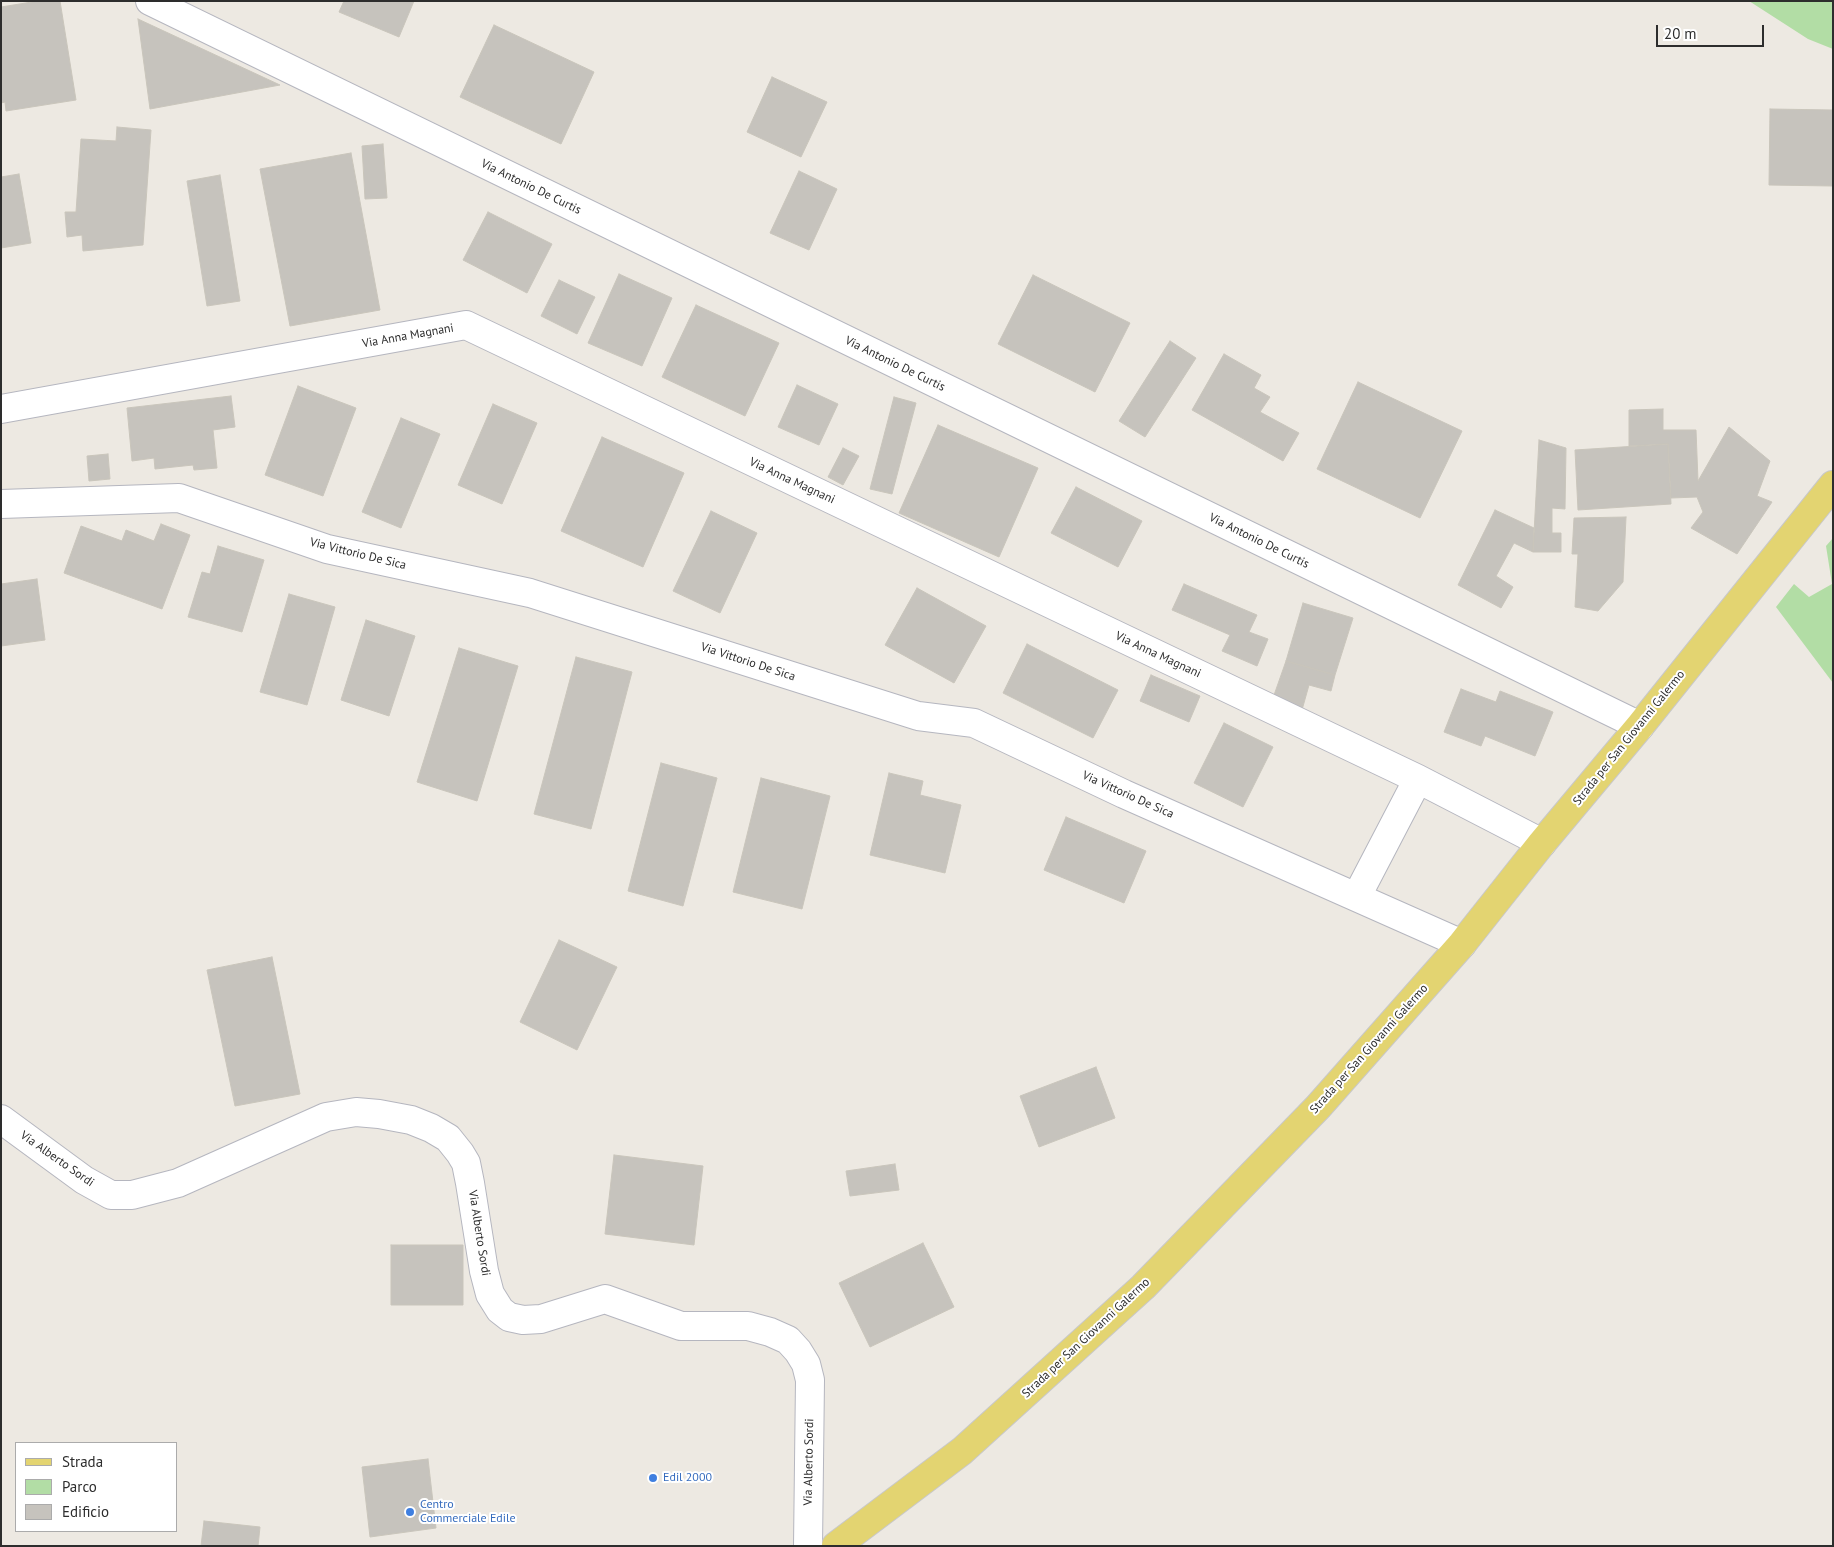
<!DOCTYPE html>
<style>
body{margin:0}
#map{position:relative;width:1834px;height:1547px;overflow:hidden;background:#ede9e2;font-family:"PT Sans",sans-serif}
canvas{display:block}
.frame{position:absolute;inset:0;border:2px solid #2d2d2d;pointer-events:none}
.legend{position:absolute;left:15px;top:1442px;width:162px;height:90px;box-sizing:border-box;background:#fff;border:1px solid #ababab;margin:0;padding:6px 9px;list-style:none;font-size:15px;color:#2d2d2d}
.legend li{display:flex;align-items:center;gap:10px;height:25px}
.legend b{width:25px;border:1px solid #ababab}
.scale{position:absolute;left:1656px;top:25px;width:108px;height:22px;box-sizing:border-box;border:2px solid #2d2d2d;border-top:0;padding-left:6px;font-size:15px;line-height:18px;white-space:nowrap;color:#2d2d2d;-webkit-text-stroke:4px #fff;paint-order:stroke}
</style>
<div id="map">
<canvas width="1834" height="1547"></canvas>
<div class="frame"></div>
<ul class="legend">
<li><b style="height:6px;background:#e3d471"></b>Strada</li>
<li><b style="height:14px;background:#b2dda5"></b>Parco</li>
<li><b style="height:14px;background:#c6c3bd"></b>Edificio</li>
</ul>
<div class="scale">20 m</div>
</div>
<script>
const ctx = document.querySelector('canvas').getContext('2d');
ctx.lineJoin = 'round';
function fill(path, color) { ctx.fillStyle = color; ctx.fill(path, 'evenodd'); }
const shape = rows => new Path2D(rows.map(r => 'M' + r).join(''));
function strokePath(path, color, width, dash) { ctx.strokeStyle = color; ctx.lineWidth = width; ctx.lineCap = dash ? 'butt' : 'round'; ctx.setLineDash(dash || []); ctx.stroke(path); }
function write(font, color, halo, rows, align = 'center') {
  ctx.font = font + ' "PT Sans",sans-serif'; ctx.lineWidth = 4; ctx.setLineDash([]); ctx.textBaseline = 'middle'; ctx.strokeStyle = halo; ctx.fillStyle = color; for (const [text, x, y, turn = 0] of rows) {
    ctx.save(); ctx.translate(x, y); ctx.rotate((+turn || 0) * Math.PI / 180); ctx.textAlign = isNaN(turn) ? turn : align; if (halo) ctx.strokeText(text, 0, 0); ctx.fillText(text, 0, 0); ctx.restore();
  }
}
fill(shape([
 [1749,1,1833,1,1833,49,1808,39],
 [1833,538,1833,683,1776,607,1794,584,1809,597,1832,584,1826,546]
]), '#b2dda5');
const building = shape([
 [38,1,60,1,76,100,6,111,5,102,1,103,1,7,38,1],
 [344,1,414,1,399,37,339,12,344,1],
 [138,19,280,85,150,109,138,19],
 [494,25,594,72,561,144,460,97,494,25],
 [772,77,827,102,801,157,747,132,772,77],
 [1770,109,1833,110,1833,186,1769,185,1770,109],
 [117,127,151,130,143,245,83,251,82,235,67,237,65,212,76,212,81,139,116,141,117,127],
 [383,144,387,198,365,199,362,146,383,144],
 [351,153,380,310,290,326,260,169,351,153],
 [799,171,837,189,809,250,770,233,799,171],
 [19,174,31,243,1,248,1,177,19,174],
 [220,175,240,301,207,306,187,181,220,175],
 [488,212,552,244,527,293,463,260,488,212],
 [619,274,672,298,642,366,588,343,619,274],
 [1033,275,1130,323,1095,392,998,344,1033,275],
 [559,280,595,297,577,334,541,316,559,280],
 [696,305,779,343,745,416,662,377,696,305],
 [1170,341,1196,358,1145,437,1119,421,1170,341],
 [1224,354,1261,375,1254,388,1270,397,1260,412,1299,433,1283,461,1192,410,1224,354],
 [1358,382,1462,431,1420,518,1317,469,1358,382],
 [797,385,838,404,819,445,778,427,797,385],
 [298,386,356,408,323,496,265,475,298,386],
 [231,396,235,427,213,430,217,468,194,470,193,465,155,469,154,458,132,461,127,408,231,396],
 [894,397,916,403,892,494,870,489,894,397],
 [493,404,537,423,502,504,458,485,493,404],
 [1663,409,1663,430,1696,430,1698,481,1729,427,1770,461,1757,496,1772,502,1737,554,1691,528,1703,512,1697,497,1671,498,1668,444,1629,446,1629,410,1663,409],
 [401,418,440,434,401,528,362,512,401,418],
 [938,425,1038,468,999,557,899,513,938,425],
 [602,437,684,473,643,567,561,531,602,437],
 [1539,440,1566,448,1565,509,1552,508,1552,533,1561,533,1561,552,1533,552,1539,440],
 [1668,444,1671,504,1578,510,1575,450,1668,444],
 [843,448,859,456,843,485,828,477,843,448],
 [108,454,110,479,89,481,87,456,108,454],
 [1076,487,1142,521,1118,567,1051,533,1076,487],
 [1495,510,1534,528,1533,552,1514,543,1496,576,1513,587,1501,608,1458,585,1495,510],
 [711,511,757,533,720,613,673,591,711,511],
 [1626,517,1623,582,1598,611,1575,607,1578,554,1572,554,1574,518,1626,517],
 [161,524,190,535,162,609,64,573,81,526,122,541,126,530,154,541,161,524],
 [218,546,264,560,242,632,188,617,202,572,210,574,218,546],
 [37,579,45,640,1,646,1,584,37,579],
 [1184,584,1257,615,1249,632,1268,639,1257,666,1222,651,1230,635,1172,610,1184,584],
 [917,588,986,626,954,683,885,645,917,588],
 [289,594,335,607,307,705,260,692,289,594],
 [1303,603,1353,618,1335,675,1286,661,1303,603],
 [366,620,415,636,389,716,341,700,366,620],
 [1027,644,1118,690,1093,738,1003,693,1027,644],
 [459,648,518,666,477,801,417,782,459,648],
 [576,657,632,672,591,829,534,814,576,657],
 [1286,661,1335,675,1331,691,1309,685,1302,710,1273,698,1286,661],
 [1151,675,1200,696,1189,722,1140,701,1151,675],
 [1461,689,1496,702,1500,691,1553,712,1535,756,1485,736,1481,746,1444,732,1461,689],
 [1224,723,1273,747,1243,807,1194,783,1224,723],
 [661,763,717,778,683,906,628,891,661,763],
 [889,773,923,781,920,795,961,805,945,873,870,855,889,773],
 [761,778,830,796,802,909,733,892,761,778],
 [1066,817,1146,851,1124,903,1044,870,1066,817],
 [559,940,617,967,577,1050,520,1022,559,940],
 [272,957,300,1094,235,1106,207,970,272,957],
 [1096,1067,1115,1118,1039,1147,1020,1096,1096,1067],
 [614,1155,703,1166,694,1245,605,1234,614,1155],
 [895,1164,899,1190,850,1196,846,1171,895,1164],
 [923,1243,954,1307,870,1347,839,1283,923,1243],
 [391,1245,463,1245,463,1305,391,1305,391,1245],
 [428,1459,436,1528,370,1537,362,1467,428,1459],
 [204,1521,260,1527,258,1546,201,1546,204,1521]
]);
fill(building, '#c6c3bd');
strokePath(building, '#c9c5bb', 1);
const minor = shape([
 [150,1,1640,726],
 [1,409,466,325,1418,779,1542,843],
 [1,504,179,498,327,549,530,593,918,716,974,723,1124,794,1462,944],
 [1357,896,1418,779],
 [1,1119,84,1180,111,1195,132,1195,178,1183,326,1117,356,1112,379,1114,411,1120,431,1128,448,1138,460,1153,466,1163,470,1183,484,1271,490,1294,500,1310,509,1317,523,1320,541,1319,605,1299,681,1326,748,1326,770,1332,788,1340,798,1351,806,1364,810,1380,808,1546]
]);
const major = shape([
 [836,1546,962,1451,1143,1287,1318,1107,1462,944,1542,843,1640,726,1833,485]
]);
strokePath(minor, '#b5b6bf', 30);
strokePath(major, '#c8c8c8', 30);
strokePath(minor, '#fff', 28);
strokePath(major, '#e3d471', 28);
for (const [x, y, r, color] of [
 [653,1478,5,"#3f7fe0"],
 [410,1512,5,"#3f7fe0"]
]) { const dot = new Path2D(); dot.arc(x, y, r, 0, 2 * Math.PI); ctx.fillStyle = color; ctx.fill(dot); strokePath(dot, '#fff', 2); }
write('12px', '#2d2d2d', '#fff', [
 ["Via Antonio De Curtis",531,187,26],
 ["Via Anna Magnani",408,336,-10],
 ["Via Antonio De Curtis",895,364,26],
 ["Via Anna Magnani",792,481,25],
 ["Via Antonio De Curtis",1259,541,26],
 ["Via Vittorio De Sica",358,554,14],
 ["Via Anna Magnani",1158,655,25],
 ["Via Vittorio De Sica",748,662,18],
 ["Strada per San Giovanni Galermo",1629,738,-51],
 ["Via Vittorio De Sica",1128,795,24],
 ["Strada per San Giovanni Galermo",1369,1049,-48],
 ["Via Alberto Sordi",57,1159,35],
 ["Via Alberto Sordi",479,1233,81],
 ["Strada per San Giovanni Galermo",1086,1338,-43],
 ["Via Alberto Sordi",809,1462,-89]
]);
write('12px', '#366cbe', '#fff', [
 ["Edil 2000",663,1478],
 ["Centro",420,1505],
 ["Commerciale Edile",420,1519]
], 'left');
</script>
